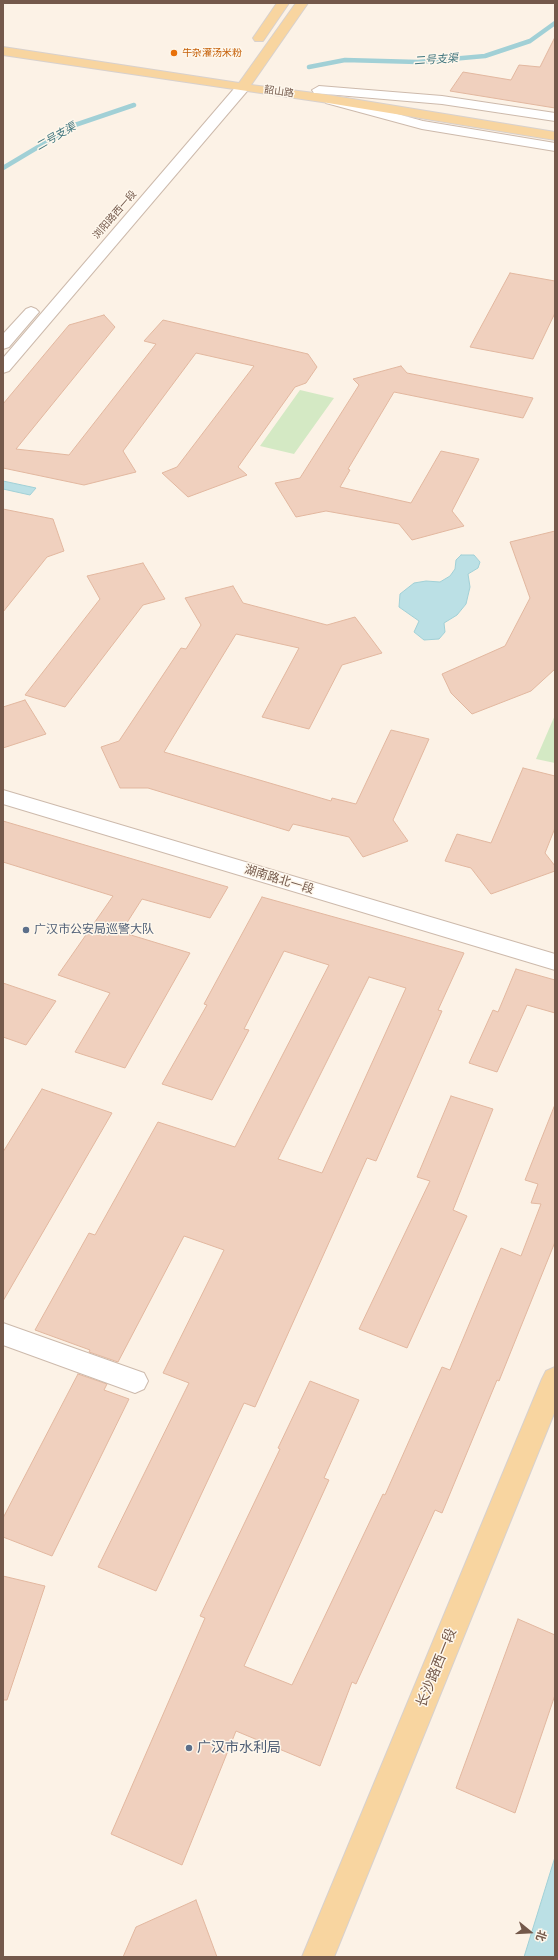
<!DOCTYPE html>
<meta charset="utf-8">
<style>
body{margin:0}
#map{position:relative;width:558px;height:1960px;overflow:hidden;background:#fcf2e6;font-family:"Archivo Narrow","Noto Sans SC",sans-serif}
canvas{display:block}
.frame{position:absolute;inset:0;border:4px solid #74594b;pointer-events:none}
.north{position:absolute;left:510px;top:1912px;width:40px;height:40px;-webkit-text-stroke:3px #fef7ec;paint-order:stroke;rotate:108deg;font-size:11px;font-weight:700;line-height:16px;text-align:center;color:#74594b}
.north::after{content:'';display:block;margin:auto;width:14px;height:18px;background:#74594b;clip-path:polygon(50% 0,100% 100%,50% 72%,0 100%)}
</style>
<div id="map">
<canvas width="558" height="1960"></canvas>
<div class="frame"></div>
<div class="north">北</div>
</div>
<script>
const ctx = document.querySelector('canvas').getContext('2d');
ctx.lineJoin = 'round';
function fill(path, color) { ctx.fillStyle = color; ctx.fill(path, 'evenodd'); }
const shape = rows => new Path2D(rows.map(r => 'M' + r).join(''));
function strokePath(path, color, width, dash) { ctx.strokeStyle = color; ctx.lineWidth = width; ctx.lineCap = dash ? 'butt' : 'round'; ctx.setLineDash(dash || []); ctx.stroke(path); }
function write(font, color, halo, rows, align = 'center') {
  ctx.font = font + ' "Archivo Narrow","Noto Sans SC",sans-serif'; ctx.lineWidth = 3; ctx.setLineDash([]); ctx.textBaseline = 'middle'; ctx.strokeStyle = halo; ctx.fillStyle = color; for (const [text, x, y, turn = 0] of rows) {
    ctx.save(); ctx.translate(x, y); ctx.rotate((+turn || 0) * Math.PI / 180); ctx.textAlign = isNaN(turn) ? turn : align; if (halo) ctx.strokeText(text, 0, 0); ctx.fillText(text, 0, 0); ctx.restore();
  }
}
fill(shape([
 [300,390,334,398,294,454,260,446],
 [555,715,555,763,536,759]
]), '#d4e9c4');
const water = shape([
 [3,481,36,488,30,495,3,489,3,481],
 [461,555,474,555,480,562,478,568,468,574,470,587,466,604,457,615,444,623,445,632,439,639,424,640,414,632,419,621,399,607,400,594,414,583,426,581,440,582,450,576,455,569,456,560,461,555],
 [555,1857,555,1957,524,1957,555,1857]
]);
fill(water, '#bbe0e5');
strokePath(water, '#a1d0d6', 1);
strokePath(shape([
 [309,67,345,60,418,62,485,56,530,41,555,23],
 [3,168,75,125,134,105]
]), '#a1d0d6', 4.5);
const building = shape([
 [555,37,555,108,450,91,463,72,511,80,519,65,540,67,555,37],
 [510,273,555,281,555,313,533,359,470,347,510,273],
 [104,315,115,327,16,449,69,455,156,344,144,341,163,320,308,354,317,367,306,383,295,387,238,467,247,475,188,497,162,473,177,467,254,366,196,353,123,451,136,472,84,485,3,468,3,404,69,325,104,315],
 [401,366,407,373,533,398,523,418,394,392,348,469,350,470,340,487,411,503,441,451,479,459,452,511,464,526,412,540,399,524,326,511,296,517,275,483,300,478,359,385,353,379,401,366],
 [3,509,53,519,64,551,47,557,3,612,3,509],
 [555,531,555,669,531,691,472,714,451,693,442,674,505,646,530,598,510,542,555,531],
 [143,563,165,599,143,605,65,707,25,695,100,599,87,576,143,563],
 [233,586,243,603,327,625,355,617,382,653,342,665,309,729,262,717,299,648,236,634,164,752,331,801,332,798,356,804,391,730,429,739,393,820,408,841,363,857,349,837,293,824,289,831,148,788,120,788,101,747,119,741,181,648,186,649,201,625,185,598,233,586],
 [25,700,46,734,3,748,3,707,25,700],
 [523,768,555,776,555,828,545,853,555,866,555,871,491,894,471,868,445,861,457,834,491,843,523,768],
 [3,821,228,887,210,918,142,899,121,932,190,953,125,1068,75,1052,110,993,58,975,113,896,3,862,3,821],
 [262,897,464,953,438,1010,442,1011,376,1161,367,1158,255,1407,244,1403,156,1591,98,1567,189,1383,163,1373,224,1250,184,1236,118,1362,89,1352,90,1350,35,1330,89,1233,95,1235,158,1122,235,1147,329,965,284,951,244,1029,249,1030,212,1100,162,1084,207,1005,204,1004,262,897],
 [369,977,406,988,322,1173,278,1159,369,977],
 [516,969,555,980,555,1013,527,1005,497,1072,469,1063,493,1010,498,1012,516,969],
 [3,983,56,1001,26,1045,3,1037,3,983],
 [42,1089,112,1113,3,1301,3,1152,42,1089],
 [451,1096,493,1109,453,1210,467,1216,407,1348,359,1329,430,1181,417,1177,451,1096],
 [554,1107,555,1107,555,1242,499,1381,497,1380,442,1513,435,1510,356,1684,352,1682,320,1766,236,1731,182,1865,111,1834,205,1618,200,1616,280,1449,278,1448,310,1381,359,1400,324,1478,329,1480,244,1666,292,1685,383,1494,385,1495,442,1367,450,1370,501,1248,521,1256,541,1204,531,1203,538,1184,525,1180,554,1107],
 [78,1374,107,1384,104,1390,129,1399,52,1556,3,1537,3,1518,78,1374],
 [3,1576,45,1586,7,1700,3,1700,3,1576],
 [518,1619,555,1635,555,1695,515,1813,456,1788,518,1619],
 [196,1900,217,1957,123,1957,136,1927,196,1900]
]);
fill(building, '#f0d0be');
strokePath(building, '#e2b79f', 1);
const minor = shape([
 [243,83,250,87,248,90,9,371,3,373,3,358,238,84,243,83],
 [319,86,442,96,555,113,555,121,442,104,314,93,312,90,319,86],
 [331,96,423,121,555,143,555,151,422,129,326,103,324,100,326,97,331,96],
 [31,307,36,309,39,312,9,347,3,349,3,334,26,309,31,307],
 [3,790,555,954,555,970,3,804,3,790],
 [3,1323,144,1373,148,1381,144,1389,135,1393,3,1345,3,1323]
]);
const major = shape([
 [277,3,289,3,263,41,255,41,253,38,277,3],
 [296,3,308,3,251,85,322,94,555,132,555,140,322,102,3,55,3,47,239,83,296,3],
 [555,1367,555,1411,334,1957,302,1957,542,1379,546,1371,555,1367]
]);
strokePath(minor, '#cdbaac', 2);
strokePath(major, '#d8d1cd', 2);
fill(minor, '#fff');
fill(major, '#f8d5a0');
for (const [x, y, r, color] of [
 [174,53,4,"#e8710a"],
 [26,930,4,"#5c6f8a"],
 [189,1748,4,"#5c6f8a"]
]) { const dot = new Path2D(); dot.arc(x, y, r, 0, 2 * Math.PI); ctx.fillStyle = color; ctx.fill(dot); strokePath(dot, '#fef7ec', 1.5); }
write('10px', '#c56008', '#fef7ec', [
 ["牛杂灌汤米粉",182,53]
], 'left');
write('10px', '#74594b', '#fef7ec', [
 ["韶山路",279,92,8],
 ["浏阳路西一段",115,215,-49]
]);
write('italic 11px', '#43777f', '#fef7ec', [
 ["二号支渠",436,60,-4],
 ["二号支渠",56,137,-30]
]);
write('12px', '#74594b', '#fef7ec', [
 ["湖南路北一段",279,880,17]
]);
write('12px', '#4e5e75', '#fef7ec', [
 ["广汉市公安局巡警大队",34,930]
], 'left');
write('14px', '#74594b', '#fef7ec', [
 ["长沙路西一段",437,1668,-68]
]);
write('14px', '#4e5e75', '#fef7ec', [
 ["广汉市水利局",197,1748]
], 'left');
</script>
